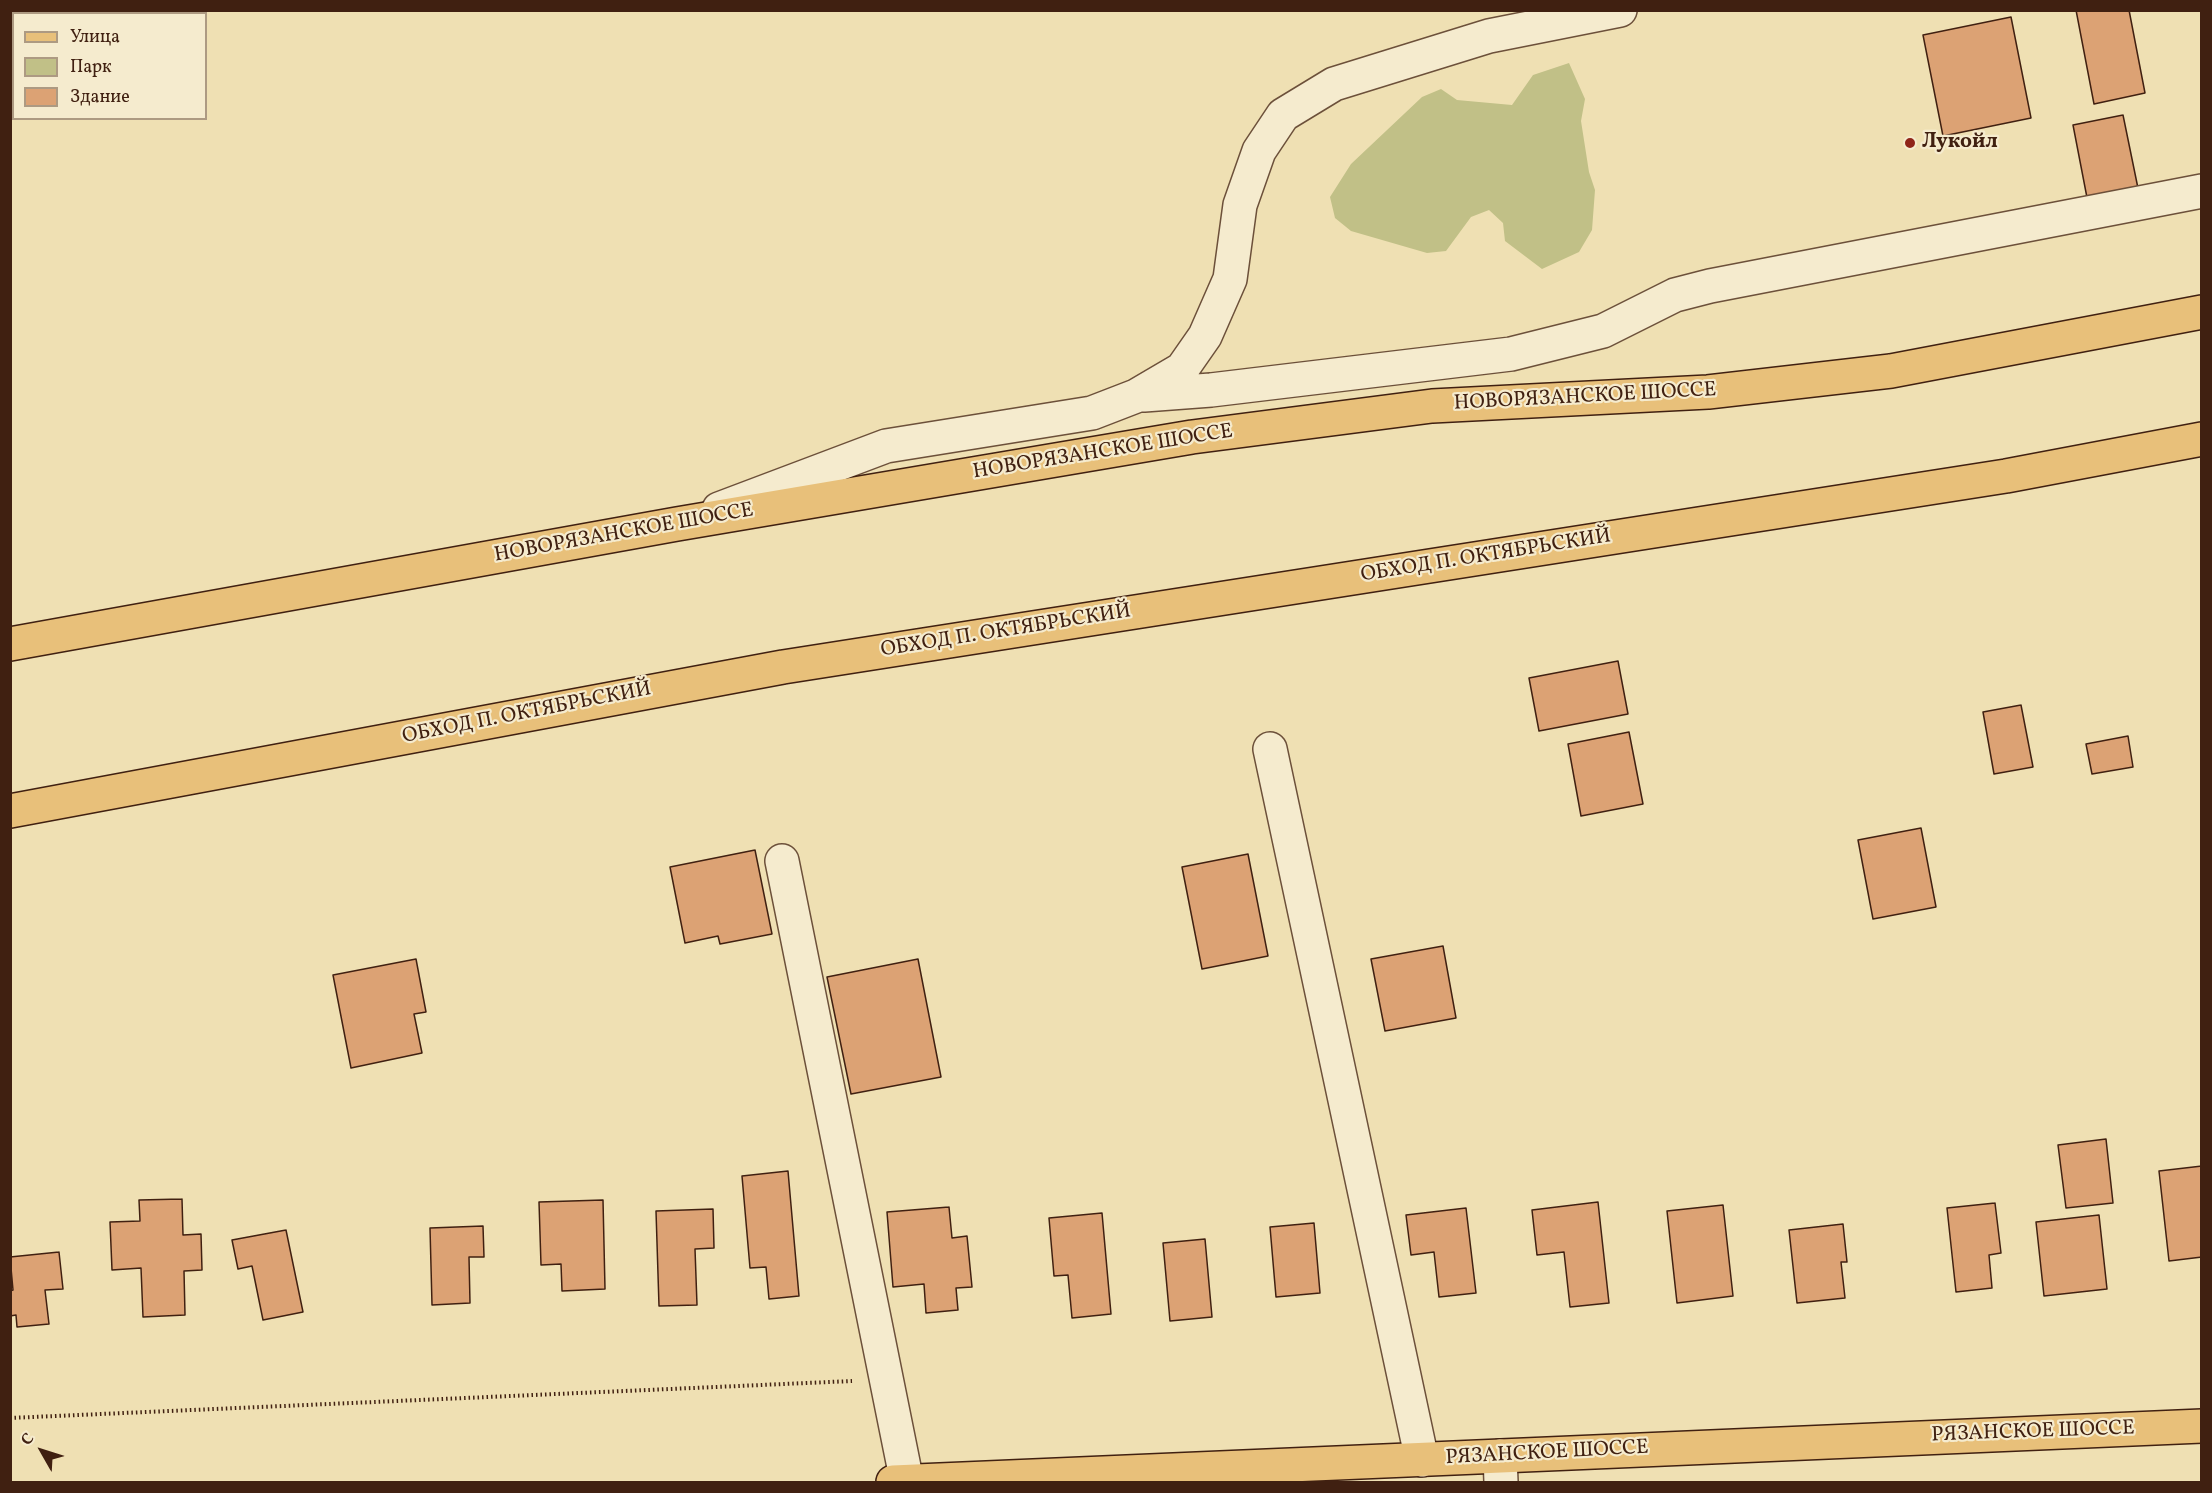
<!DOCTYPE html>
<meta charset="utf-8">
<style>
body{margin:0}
#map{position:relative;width:2212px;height:1493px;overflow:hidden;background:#efe0b3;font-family:Vollkorn,serif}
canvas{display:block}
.frame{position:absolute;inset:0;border:12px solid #402011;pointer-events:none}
.legend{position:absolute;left:12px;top:12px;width:195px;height:108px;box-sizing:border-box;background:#f5ebce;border:2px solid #ad9a82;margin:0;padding:8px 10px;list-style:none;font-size:18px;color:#402011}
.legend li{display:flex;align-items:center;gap:12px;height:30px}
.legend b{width:30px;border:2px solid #ad9a82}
.north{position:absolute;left:12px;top:1421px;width:60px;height:60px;-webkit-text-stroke:4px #f5ebce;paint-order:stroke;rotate:309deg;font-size:16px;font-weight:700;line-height:24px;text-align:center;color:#402011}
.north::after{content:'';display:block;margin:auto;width:21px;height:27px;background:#402011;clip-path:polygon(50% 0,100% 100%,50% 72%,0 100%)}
</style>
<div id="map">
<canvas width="2212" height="1493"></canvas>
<div class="frame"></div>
<ul class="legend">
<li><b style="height:8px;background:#e8c07a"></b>Улица</li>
<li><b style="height:16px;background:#c1c087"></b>Парк</li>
<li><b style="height:16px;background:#dca274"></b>Здание</li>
</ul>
<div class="north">С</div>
</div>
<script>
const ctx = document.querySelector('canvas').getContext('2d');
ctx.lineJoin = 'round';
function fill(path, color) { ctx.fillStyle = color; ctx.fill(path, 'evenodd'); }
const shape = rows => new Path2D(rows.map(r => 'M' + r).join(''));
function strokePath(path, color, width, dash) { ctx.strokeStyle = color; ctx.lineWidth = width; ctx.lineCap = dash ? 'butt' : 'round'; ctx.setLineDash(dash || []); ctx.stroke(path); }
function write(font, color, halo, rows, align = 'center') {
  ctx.font = font + ' Vollkorn,serif'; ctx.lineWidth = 4.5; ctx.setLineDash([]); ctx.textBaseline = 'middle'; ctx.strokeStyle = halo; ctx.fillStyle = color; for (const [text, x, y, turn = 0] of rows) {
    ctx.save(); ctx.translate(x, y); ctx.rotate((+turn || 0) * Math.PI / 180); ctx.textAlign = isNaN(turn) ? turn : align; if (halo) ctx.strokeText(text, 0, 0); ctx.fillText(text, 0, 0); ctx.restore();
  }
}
fill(shape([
 [1569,63,1585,99,1581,121,1589,172,1595,190,1592,230,1579,252,1542,269,1505,241,1503,223,1489,210,1471,217,1446,251,1427,253,1351,231,1335,218,1330,197,1351,164,1422,97,1441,89,1457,100,1512,105,1533,75]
]), '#c1c087');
const building = shape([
 [2076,10,2129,10,2145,93,2094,104,2076,10],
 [2011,17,2031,118,1943,136,1923,35,2011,17],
 [2123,115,2140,198,2089,208,2073,125,2123,115],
 [1618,661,1628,714,1539,731,1529,678,1618,661],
 [2021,705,2033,767,1994,774,1983,712,2021,705],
 [1629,732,1643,804,1581,816,1568,744,1629,732],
 [2128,736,2133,767,2092,774,2086,744,2128,736],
 [1921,828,1936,907,1873,919,1858,840,1921,828],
 [755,850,772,934,720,944,718,936,685,943,670,867,755,850],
 [1248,854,1268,956,1202,969,1182,867,1248,854],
 [1443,946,1456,1018,1385,1031,1371,959,1443,946],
 [416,959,426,1012,414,1014,422,1053,351,1068,333,975,416,959],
 [918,959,941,1077,851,1094,827,977,918,959],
 [2106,1139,2113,1203,2066,1208,2058,1145,2106,1139],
 [2202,1166,2202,1257,2169,1261,2159,1171,2202,1166],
 [788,1171,799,1296,769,1299,766,1267,750,1268,742,1176,788,1171],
 [182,1199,183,1235,201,1234,202,1270,184,1271,185,1315,143,1317,141,1268,112,1270,110,1222,140,1221,139,1200,182,1199],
 [603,1200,605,1289,562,1291,561,1264,541,1265,539,1202,603,1200],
 [1598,1202,1609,1303,1570,1307,1564,1252,1537,1255,1532,1210,1598,1202],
 [1995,1203,2001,1253,1989,1255,1992,1288,1956,1292,1947,1208,1995,1203],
 [1723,1205,1733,1296,1677,1303,1667,1211,1723,1205],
 [949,1207,952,1238,967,1236,972,1287,956,1288,958,1310,926,1313,924,1284,893,1287,887,1212,949,1207],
 [1466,1208,1476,1293,1439,1297,1434,1252,1411,1255,1406,1215,1466,1208],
 [713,1209,714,1248,695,1249,697,1305,659,1306,656,1211,713,1209],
 [1102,1213,1111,1314,1072,1318,1068,1275,1054,1276,1049,1218,1102,1213],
 [2099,1215,2107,1289,2044,1296,2036,1222,2099,1215],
 [1314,1223,1320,1293,1276,1297,1270,1227,1314,1223],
 [1843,1224,1847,1262,1841,1262,1845,1298,1797,1303,1789,1230,1843,1224],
 [483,1226,484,1257,469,1257,470,1303,432,1305,430,1228,483,1226],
 [286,1230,303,1312,263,1320,252,1266,238,1269,232,1240,286,1230],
 [1205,1239,1212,1317,1170,1321,1163,1243,1205,1239],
 [59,1252,63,1289,45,1290,49,1324,17,1327,16,1315,10,1316,10,1291,13,1290,10,1257,59,1252]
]);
fill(building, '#dca274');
strokePath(building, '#402011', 1.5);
const minor = shape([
 [1144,395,1211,390,1511,354,1603,331,1675,295,1710,286,2202,191],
 [719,509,886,446,1092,413,1136,396,1182,369,1205,336,1230,279,1240,205,1259,151,1283,115,1334,84,1489,36,1620,10],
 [1270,749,1422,1460],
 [782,861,907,1482],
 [1500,1456,1501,1482]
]);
const major = shape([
 [893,1482,2202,1426]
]);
const highway = shape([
 [10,644,677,524,1192,437,1432,406,1708,392,1891,371,2202,312],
 [10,811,783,667,2006,476,2202,439]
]);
strokePath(minor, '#6c503a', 36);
strokePath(major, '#402011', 36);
strokePath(highway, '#402011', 36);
strokePath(shape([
 [10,1418,852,1381]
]), '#402011', 4, [1.5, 3]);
strokePath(minor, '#f5ebce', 33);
strokePath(major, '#e8c07a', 33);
strokePath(highway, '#e8c07a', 33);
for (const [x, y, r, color] of [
 [1910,143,6,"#8f2418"]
]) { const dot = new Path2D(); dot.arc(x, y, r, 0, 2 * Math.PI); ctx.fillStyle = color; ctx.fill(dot); strokePath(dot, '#f5ebce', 2); }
write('bold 21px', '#402011', '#f5ebce', [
 ["Лукойл",1922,143]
], 'left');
write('21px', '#402011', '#f5ebce', [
 ["НОВОРЯЗАНСКОЕ ШОССЕ",1585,398,-3],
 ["НОВОРЯЗАНСКОЕ ШОССЕ",1103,453,-9],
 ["НОВОРЯЗАНСКОЕ ШОССЕ",624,534,-10],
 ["ОБХОД П. ОКТЯБРЬСКИЙ",1486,557,-9],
 ["ОБХОД П. ОКТЯБРЬСКИЙ",1006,632,-9],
 ["ОБХОД П. ОКТЯБРЬСКИЙ",527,714,-11],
 ["РЯЗАНСКОЕ ШОССЕ",2033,1433,-2],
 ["РЯЗАНСКОЕ ШОССЕ",1547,1454,-3]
]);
</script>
